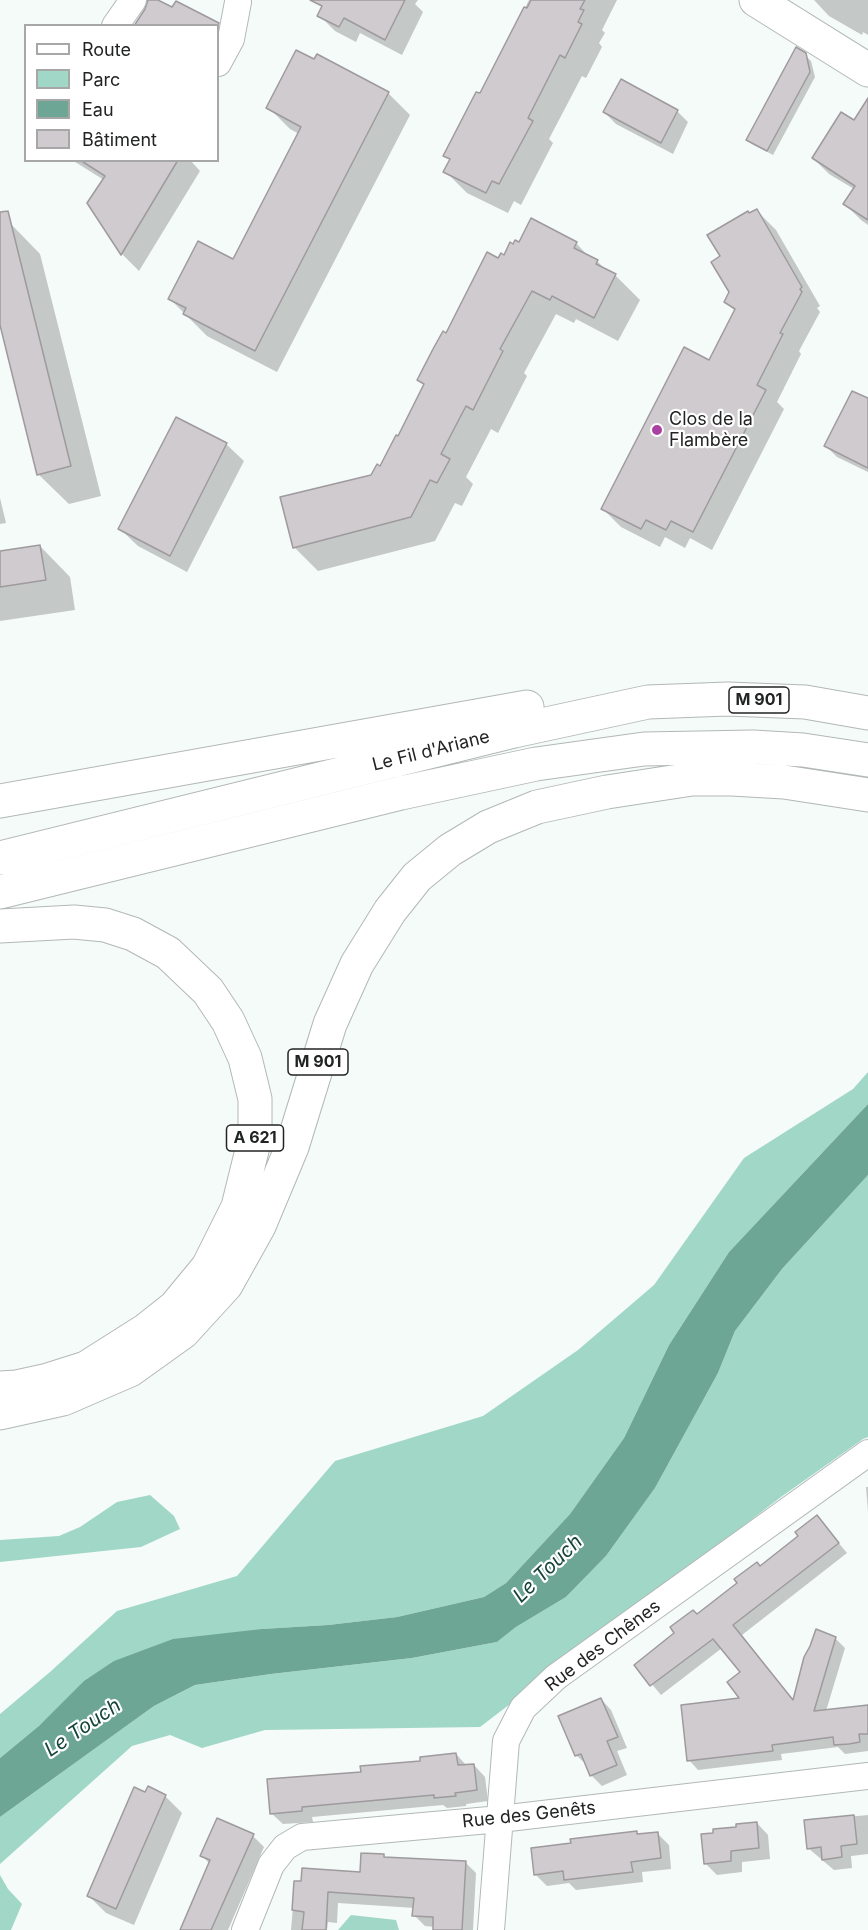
<!DOCTYPE html>
<meta charset="utf-8">
<style>
body{margin:0}
#map{position:relative;width:868px;height:1930px;overflow:hidden;background:#f5fbf9;font-family:Inter,sans-serif}
canvas{display:block}
.legend{position:absolute;left:24px;top:24px;width:195px;height:138px;box-sizing:border-box;background:#fff;border:2px solid #a7a7a7;margin:0;padding:8px 10px;list-style:none;font-size:18px;color:#222423}
.legend li{display:flex;align-items:center;gap:12px;height:30px}
.legend b{width:30px;border:2px solid #a7a7a7}
</style>
<div id="map">
<canvas width="868" height="1930"></canvas>
<ul class="legend">
<li><b style="height:8px;background:#fff"></b>Route</li>
<li><b style="height:16px;background:#a1d7c6"></b>Parc</li>
<li><b style="height:16px;background:#6ea696"></b>Eau</li>
<li><b style="height:16px;background:#cfcbce"></b>Bâtiment</li>
</ul>
</div>
<script>
const ctx = document.querySelector('canvas').getContext('2d');
ctx.lineJoin = 'round';
function fill(path, color) { ctx.fillStyle = color; ctx.fill(path, 'evenodd'); }
const shape = rows => new Path2D(rows.map(r => 'M' + r).join(''));
function strokePath(path, color, width, dash) { ctx.strokeStyle = color; ctx.lineWidth = width; ctx.lineCap = dash ? 'butt' : 'round'; ctx.setLineDash(dash || []); ctx.stroke(path); }
function write(font, color, halo, rows, align = 'center') {
  ctx.font = font + ' Inter,sans-serif'; ctx.lineWidth = 4.5; ctx.setLineDash([]); ctx.textBaseline = 'middle'; ctx.strokeStyle = halo; ctx.fillStyle = color; for (const [text, x, y, turn = 0] of rows) {
    ctx.save(); ctx.translate(x, y); ctx.rotate((+turn || 0) * Math.PI / 180); ctx.textAlign = isNaN(turn) ? turn : align; if (halo) ctx.strokeText(text, 0, 0); ctx.fillText(text, 0, 0); ctx.restore();
  }
}
fill(shape([
 [868,1072,868,1104,729,1252,669,1345,624,1438,570,1514,506,1583,484,1597,397,1617,328,1625,262,1629,40,1725,0,1758,0,1714,50,1672,117,1611,237,1576,335,1461,483,1416,578,1350,654,1285,744,1158,853,1089],
 [868,1175,868,1437,863,1439,781,1497,480,1727,265,1730,202,1748,170,1735,132,1746,0,1864,0,1817,154,1706,195,1685,271,1674,412,1658,497,1642,516,1627,566,1597,606,1556,655,1488,718,1373,735,1331,782,1269],
 [150,1495,174,1516,180,1529,141,1547,0,1562,0,1540,59,1536,80,1527,117,1502],
 [0,1875,8,1889,22,1904,11,1930,0,1930],
 [351,1915,396,1920,399,1930,338,1930]
]), '#a1d7c6');
fill(shape([
 [868,1104,868,1175,782,1269,735,1331,718,1373,655,1488,606,1556,566,1597,516,1627,497,1642,412,1658,271,1674,195,1685,154,1706,0,1817,0,1758,40,1725,84,1681,114,1661,173,1639,262,1629,328,1625,397,1617,484,1597,506,1583,570,1514,624,1438,669,1345,729,1252]
]), '#6ea696');
fill(shape([
 [326,0,418,0,415,4,423,12,402,55,360,33,356,42,335,31,319,15],
 [529,0,617,0,602,30,605,33,599,43,602,47,586,78,582,76,549,139,553,143,521,205,514,201,508,213,467,193,445,171,451,161,445,155,481,95],
 [814,0,868,0,868,35,863,32,862,35,829,16],
 [805,55,811,61,815,77,773,155,754,145,748,139],
 [388,93,410,115,277,372,207,336,170,299,234,261,299,134,290,129,268,107],
 [677,111,688,122,673,154,616,124,604,112],
 [854,122,868,126,868,225,861,220,845,204,854,189,829,174,813,158],
 [72,160,190,160,200,171,139,271,122,254,89,203,104,180],
 [757,211,776,230,820,306,817,308,820,312,799,351,801,354,777,402,784,409,712,550,690,538,685,548,665,537,660,547,621,527,602,508,710,362,735,311,726,301,731,292,722,256,750,215],
 [10,223,40,254,101,496,69,504,38,474,0,319,0,226],
 [576,243,590,258,597,261,608,272,616,276,640,300,618,341,576,319,574,323,556,314,524,373,527,376,498,433,491,429,466,477,473,484,462,506,455,503,435,541,318,571,294,547,381,468,399,438,425,386,419,380,447,335,499,260,514,246],
 [868,400,868,472,837,457,826,446],
 [226,444,244,461,187,572,138,546,120,529],
 [0,498,6,523,0,524],
 [40,546,70,577,75,610,0,621,0,552],
 [866,1487,868,1487,868,1512],
 [817,1517,847,1553,742,1635,794,1702,835,1638,845,1648,826,1711,868,1707,868,1751,845,1754,838,1747,781,1754,782,1760,698,1770,689,1760,742,1699,742,1672,722,1648,661,1695,636,1665,800,1537],
 [601,1699,611,1710,627,1748,617,1751,627,1775,602,1786,591,1775,588,1766,576,1755],
 [456,1754,467,1766,474,1765,485,1777,488,1801,466,1804,466,1806,447,1808,443,1805,312,1817,313,1822,283,1824,271,1813,362,1774],
 [146,1794,165,1796,182,1813,134,1925,106,1913,89,1896],
 [868,1815,868,1854,851,1856,852,1868,834,1870,808,1848,806,1821],
 [757,1823,768,1835,770,1859,742,1862,742,1872,717,1875,705,1863,738,1828],
 [636,1833,639,1835,658,1834,669,1845,671,1869,642,1872,643,1882,576,1890,569,1883,547,1886,536,1875,572,1844],
 [253,1836,264,1847,228,1930,182,1930,210,1864,202,1856],
 [384,1856,386,1858,465,1862,476,1873,473,1930,434,1930,434,1927,425,1926,414,1915,415,1908,338,1903,337,1923,328,1922,327,1930,291,1930,295,1882,362,1874]
]), '#0003');
const building = shape([
 [148,0,158,0,172,7,176,1,219,23,218,26,134,26,145,9,148,0],
 [310,0,405,0,385,40,344,18,339,27,317,16,322,6,310,0],
 [531,0,585,0,580,9,584,10,578,22,582,24,565,58,560,55,528,118,533,121,499,184,492,181,486,193,443,172,450,159,443,156,476,92,480,93,524,7,527,8,531,0],
 [796,47,806,53,810,72,767,151,746,140,796,47],
 [296,50,314,59,317,54,389,92,255,351,183,314,186,308,168,299,198,241,233,259,301,127,266,108,296,50],
 [621,79,678,110,661,143,603,112,621,79],
 [868,98,868,220,843,204,855,186,812,158,841,112,854,120,868,98],
 [80,160,178,160,121,255,87,203,105,176,80,160],
 [757,209,802,287,800,289,802,292,780,333,783,334,757,385,766,390,693,532,671,521,666,530,646,520,641,529,601,509,684,347,709,360,735,309,724,302,729,292,711,262,720,256,707,235,748,211,749,213,757,209],
 [8,211,71,466,37,475,0,325,0,212,8,211],
 [531,218,577,242,574,248,598,260,596,264,616,274,594,318,552,296,550,300,532,291,500,349,503,351,473,410,466,406,441,454,450,459,437,483,430,480,411,517,293,548,280,497,371,475,377,464,380,466,396,435,398,436,424,384,417,380,433,349,443,331,446,333,487,252,498,258,501,253,504,255,510,242,513,244,515,240,519,242,531,218],
 [852,391,868,398,868,468,824,446,852,391],
 [176,417,227,443,170,556,118,529,176,417],
 [40,545,46,580,0,587,0,551,40,545],
 [817,1515,839,1543,733,1625,793,1700,804,1657,810,1646,816,1629,836,1637,814,1711,868,1705,868,1734,859,1734,860,1742,849,1744,834,1745,833,1737,772,1745,773,1751,687,1761,681,1705,739,1698,727,1682,740,1672,713,1639,650,1686,634,1665,674,1633,670,1627,693,1610,697,1614,737,1583,734,1579,757,1562,760,1566,798,1536,795,1532,817,1515],
 [601,1698,618,1737,607,1741,617,1765,590,1776,581,1754,575,1756,558,1716,601,1698],
 [456,1753,458,1765,474,1764,477,1790,455,1793,456,1796,434,1798,434,1795,302,1807,302,1811,270,1814,267,1779,361,1772,360,1766,420,1761,420,1757,456,1753],
 [148,1786,166,1795,116,1909,87,1896,134,1787,145,1792,148,1786],
 [854,1815,857,1844,841,1846,842,1857,822,1860,821,1847,807,1849,804,1820,854,1815],
 [217,1818,254,1834,211,1930,180,1930,210,1860,200,1856,217,1818],
 [757,1822,759,1848,731,1851,731,1861,704,1864,701,1834,713,1833,713,1829,736,1827,736,1824,757,1822],
 [637,1831,637,1834,658,1832,661,1858,631,1862,633,1872,564,1880,563,1871,534,1875,531,1848,571,1843,570,1839,637,1831],
 [361,1853,384,1854,384,1857,466,1861,462,1930,433,1930,433,1917,412,1916,414,1898,328,1892,326,1930,302,1930,304,1912,292,1910,294,1881,301,1881,302,1868,360,1872,361,1853]
]);
fill(building, '#cfcbce');
strokePath(building, '#9e9a9d', 1.5);
const street = shape([
 [115,26,133,0],
 [218,63,231,39,238,2],
 [245,1930,271,1865,285,1847,302,1837,500,1819,868,1776],
 [491,1930,506,1741,523,1708,556,1677,868,1453]
]);
const secondary = shape([
 [756,0,868,70]
]);
const highway = shape([
 [0,801,527,707],
 [0,858,514,731,648,702,728,699,805,702,868,713],
 [0,892,401,793,536,764,644,749,753,747,803,750,868,760],
 [0,926,74,922,105,925,133,934,168,953,208,991,228,1021,245,1058,255,1099,255,1138,238,1207,208,1267,175,1307,146,1330,86,1368,48,1380,16,1387,0,1388],
 [0,1413,63,1399,130,1370,183,1332,226,1285,259,1226,292,1147,330,1024,357,964,390,911,417,877,450,850,488,827,537,807,607,792,692,779,732,779,784,782,868,795]
]);
strokePath(street, '#b2b8b6', 28);
strokePath(secondary, '#b2b8b6', 35);
strokePath(highway, '#b2b8b6', 35);
strokePath(street, '#fff', 26);
strokePath(secondary, '#fff', 33);
strokePath(highway, '#fff', 33);
for (const [x, y, r, color] of [
 [657,430,6,"#aa40a1"]
]) { const dot = new Path2D(); dot.arc(x, y, r, 0, 2 * Math.PI); ctx.fillStyle = color; ctx.fill(dot); strokePath(dot, '#fff', 2); }
for (const [x, y, w] of [
 [759,700,60],
 [318,1062,60],
 [255,1138,57]
]) { const box = new Path2D(); box.roundRect(x - w / 2, y - 13, w, 26, 4.5); ctx.fillStyle = '#fff'; ctx.fill(box); strokePath(box, '#222423', 1.5); }
write('bold 16px', '#222423', null, [
 ["M 901",759,700],
 ["M 901",318,1062],
 ["A 621",255,1138]
]);
write('18px', '#222423', '#fff', [
 ["Clos de la",669,420],
 ["Flambère",669,441]
], 'left');
write('18px', '#222423', '#fff', [
 ["Le Fil d'Ariane",431,751,-14],
 ["Rue des Chênes",603,1646,-37],
 ["Rue des Genêts",529,1815,-6]
]);
write('italic 20px', '#144539', '#fff', [
 ["Le Touch",548,1569,-44],
 ["Le Touch",83,1728,-34]
]);
</script>
